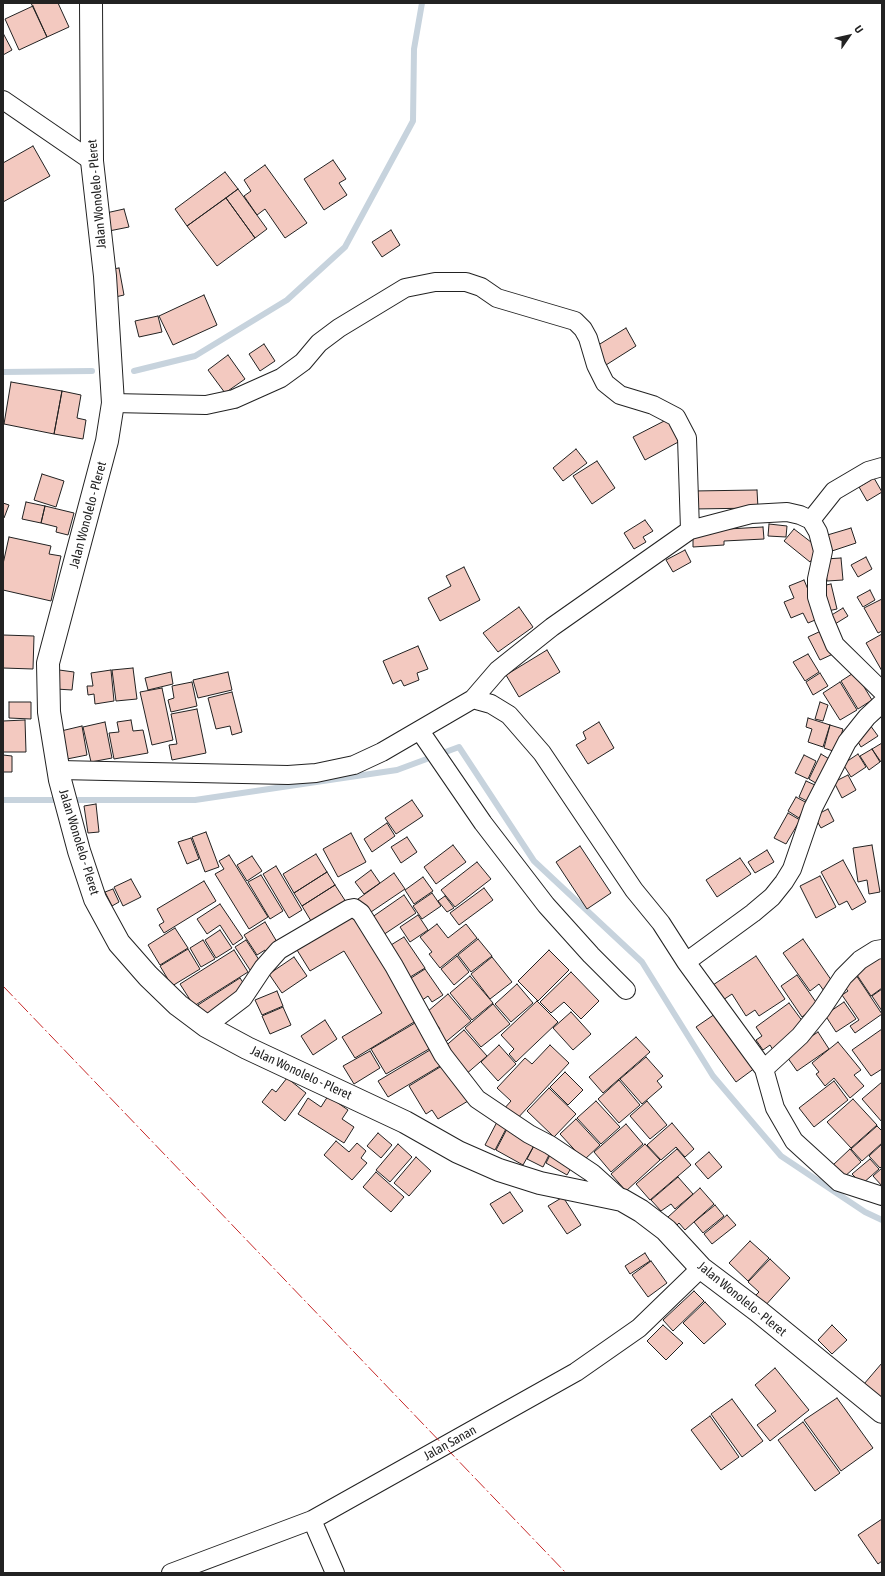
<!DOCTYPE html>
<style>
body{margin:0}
#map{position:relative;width:885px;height:1576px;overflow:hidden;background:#fff;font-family:"Asap Condensed",sans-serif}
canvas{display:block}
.frame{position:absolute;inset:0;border:4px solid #222;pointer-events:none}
.north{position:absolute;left:829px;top:16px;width:40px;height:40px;-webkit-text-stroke:3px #fff;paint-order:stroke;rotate:56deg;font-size:11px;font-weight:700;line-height:16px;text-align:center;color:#222}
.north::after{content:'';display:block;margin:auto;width:14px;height:18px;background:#222;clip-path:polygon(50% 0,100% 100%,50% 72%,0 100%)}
</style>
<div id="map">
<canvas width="885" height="1576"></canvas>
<div class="frame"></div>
<div class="north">U</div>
</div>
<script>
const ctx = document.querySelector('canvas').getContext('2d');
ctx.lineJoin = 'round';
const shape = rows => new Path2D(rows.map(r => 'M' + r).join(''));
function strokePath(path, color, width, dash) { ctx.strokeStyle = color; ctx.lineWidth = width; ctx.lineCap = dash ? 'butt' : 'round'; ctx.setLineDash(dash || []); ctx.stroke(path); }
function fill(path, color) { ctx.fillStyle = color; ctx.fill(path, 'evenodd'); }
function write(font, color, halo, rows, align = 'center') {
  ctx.font = font + ' "Asap Condensed",sans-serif'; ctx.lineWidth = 3; ctx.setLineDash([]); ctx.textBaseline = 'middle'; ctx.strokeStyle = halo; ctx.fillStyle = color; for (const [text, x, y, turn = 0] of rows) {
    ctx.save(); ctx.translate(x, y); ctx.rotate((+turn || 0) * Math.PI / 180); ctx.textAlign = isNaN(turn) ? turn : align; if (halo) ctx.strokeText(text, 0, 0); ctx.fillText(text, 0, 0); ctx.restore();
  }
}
strokePath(shape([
 [134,371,195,356,287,300,345,247,413,121,414,49,422,3],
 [3,372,92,371],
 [3,800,60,800],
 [70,800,195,800,397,770,459,747,534,861,642,962,713,1076,781,1156,865,1212,882,1220]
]), '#c7d3dd', 6);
const building = shape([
 [31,3,58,3,69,27,47,37,31,3],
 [33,6,47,37,19,50,5,19,33,6],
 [3,33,12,50,3,55,3,33],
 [33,146,50,176,3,202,3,163,33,146],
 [333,160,346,179,339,183,347,195,324,210,304,179,333,160],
 [265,165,307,223,285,238,265,209,257,215,244,196,251,191,244,180,265,165],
 [225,172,238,189,187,226,175,209,225,172],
 [238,189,267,229,255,238,226,198,238,189],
 [226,198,255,238,217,266,187,226,226,198],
 [124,209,129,227,109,231,106,213,124,209],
 [391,230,400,245,382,257,372,242,391,230],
 [119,268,124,295,111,298,106,270,119,268],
 [204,295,217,325,173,345,159,316,204,295],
 [158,316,162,332,139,337,135,321,158,316],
 [626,328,636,346,606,365,595,347,626,328],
 [264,344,275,361,260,371,249,354,264,344],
 [228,355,245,379,225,393,208,370,228,355],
 [11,382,62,391,54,434,4,424,11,382],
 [62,391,81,395,77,418,86,420,83,439,54,434,62,391],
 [670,418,682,440,645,460,633,437,670,418],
 [576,449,587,463,563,481,553,468,576,449],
 [597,461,615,488,592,504,573,476,597,461],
 [42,474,64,481,56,507,34,500,42,474],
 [874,478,882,492,867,501,859,487,874,478],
 [757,490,758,508,693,509,693,491,757,490],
 [26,502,45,506,41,523,22,519,26,502],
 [3,503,9,505,4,518,3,517,3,503],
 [45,506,74,513,68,535,56,532,57,527,41,523,45,506],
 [645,520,653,531,643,537,646,542,634,549,624,533,645,520],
 [769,524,787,526,786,537,768,536,769,524],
 [763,527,764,539,724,541,724,545,693,547,693,531,763,527],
 [851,528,856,543,829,552,824,536,851,528],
 [794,529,820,549,810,562,784,541,794,529],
 [9,537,51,546,49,554,61,556,51,601,3,590,3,564,9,537],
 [685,550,691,562,673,572,666,560,685,550],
 [866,557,872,569,858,577,851,565,866,557],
 [841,558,843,580,827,581,825,559,841,558],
 [464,567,480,600,440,621,428,598,451,586,446,576,464,567],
 [804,580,820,618,808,623,803,613,791,618,784,602,794,598,789,586,804,580],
 [831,584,837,609,828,611,821,586,831,584],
 [870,590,875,600,863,607,857,597,870,590],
 [882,599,882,631,878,633,864,608,882,599],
 [519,607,533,627,498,652,483,633,519,607],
 [843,608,848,616,835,624,830,616,843,608],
 [821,631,833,654,820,660,808,637,821,631],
 [882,634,882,671,866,643,882,634],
 [3,635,34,636,33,669,3,668,3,635],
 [418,646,428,669,417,673,419,680,404,686,401,680,393,684,383,661,418,646],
 [547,650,560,672,519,697,506,675,547,650],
 [808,654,819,672,805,681,793,662,808,654],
 [133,668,137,699,116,701,112,670,133,668],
 [59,670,74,672,72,690,56,689,59,670],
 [111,670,114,701,95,704,94,694,88,695,87,686,93,686,91,673,111,670],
 [171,672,173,684,148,690,145,678,171,672],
 [228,672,232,690,198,698,193,680,228,672],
 [855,672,872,700,858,709,841,681,855,672],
 [820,673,828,686,813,695,806,682,820,673],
 [192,682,197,706,171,712,168,700,174,698,172,686,192,682],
 [840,682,857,710,840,720,823,693,840,682],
 [162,688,173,740,152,745,140,692,162,688],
 [232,692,242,732,232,735,230,726,216,729,208,698,232,692],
 [9,702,31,702,31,719,9,718,9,702],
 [820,702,828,705,823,721,815,719,820,702],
 [197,709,206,753,172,760,169,745,177,744,171,714,197,709],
 [808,718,830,725,823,747,808,742,812,729,806,727,808,718],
 [25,720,26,752,3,752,3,721,25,720],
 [131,720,133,731,143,730,148,753,114,759,109,733,119,732,117,722,131,720],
 [105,722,112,758,91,762,83,727,105,722],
 [599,722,614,748,588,764,576,745,586,739,583,732,599,722],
 [830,725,843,729,836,752,824,748,830,725],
 [870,725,878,736,861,747,854,735,870,725],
 [82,726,87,755,67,759,61,731,82,726],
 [882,743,882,761,881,762,872,749,882,743],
 [872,749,880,762,869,770,860,756,872,749],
 [821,754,831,760,819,785,809,779,821,754],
 [858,754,866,767,851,777,843,764,858,754],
 [3,755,12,756,12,772,3,772,3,755],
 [804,755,816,761,808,779,795,773,804,755],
 [848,775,856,790,842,798,834,782,848,775],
 [806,781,815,785,807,801,799,797,806,781],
 [796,797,807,803,799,818,788,811,796,797],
 [412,800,423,816,396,834,385,818,412,800],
 [96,804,99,832,88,833,84,806,96,804],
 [828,809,834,821,821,828,814,816,828,809],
 [788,813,800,820,786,844,774,838,788,813],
 [387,823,395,836,372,852,364,839,387,823],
 [206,832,219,867,205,872,192,837,206,832],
 [351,833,366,862,338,877,323,849,351,833],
 [407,837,417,852,401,863,391,847,407,837],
 [191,838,199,859,187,864,178,842,191,838],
 [453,845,466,862,436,884,424,867,453,845],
 [872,845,880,892,869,894,867,880,858,882,853,848,872,845],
 [580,846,611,893,587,909,556,862,580,846],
 [767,850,774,862,755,873,748,862,767,850],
 [316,854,327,872,294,893,283,874,316,854],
 [229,855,268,917,249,929,215,874,224,869,219,861,229,855],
 [252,856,262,871,247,881,237,865,252,856],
 [740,858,751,874,717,897,706,880,740,858],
 [843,860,866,902,852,910,847,901,839,905,821,872,843,860],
 [477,862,491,879,455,907,441,890,477,862],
 [276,866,302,910,289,918,263,874,276,866],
 [371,870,380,883,364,894,355,882,371,870],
 [327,872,335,885,302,906,294,893,327,872],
 [394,873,405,889,368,914,358,899,394,873],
 [261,875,283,911,270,919,248,882,261,875],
 [820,876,836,907,816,918,800,886,820,876],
 [423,877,433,891,414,904,405,890,423,877],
 [131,879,141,897,123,906,114,887,131,879],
 [204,881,216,901,164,933,159,925,164,922,157,909,204,881],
 [335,885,348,905,314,926,302,906,335,885],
 [484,888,493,900,459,925,450,913,484,888],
 [113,889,119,902,112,906,105,892,113,889],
 [432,893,441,906,422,919,413,906,432,893],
 [404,895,416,913,380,937,368,920,404,895],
 [445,896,454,908,447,912,438,901,445,896],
 [220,904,243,938,233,945,220,925,207,934,197,919,220,904],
 [356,915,419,1019,355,1058,342,1037,382,1013,344,951,310,971,297,950,356,915],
 [418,915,428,930,410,942,400,927,418,915],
 [265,922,280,947,268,954,265,950,257,955,244,935,265,922],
 [437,924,448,938,466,924,477,938,440,968,429,954,432,952,420,937,437,924],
 [175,928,188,948,160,965,148,945,175,928],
 [220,930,232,948,216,958,205,940,220,930],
 [404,937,425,968,407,979,386,948,404,937],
 [478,939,492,956,471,972,458,955,478,939],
 [803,939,834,984,824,991,819,984,810,991,783,953,803,939],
 [203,940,215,959,201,967,190,948,203,940],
 [246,940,263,966,252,973,235,947,246,940],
 [188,949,200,969,172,986,160,966,188,949],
 [234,950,248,972,194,1006,180,984,234,950],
 [549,950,569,970,538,1001,518,981,549,950],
 [879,954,882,958,882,988,871,996,857,975,879,954],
 [457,956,469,972,454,985,441,969,457,956],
 [756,956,785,999,759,1016,755,1010,746,1016,732,994,723,1000,713,985,756,956],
 [294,957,307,976,282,993,269,974,294,957],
 [492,957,512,982,490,999,471,974,492,957],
 [425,969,443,995,432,1002,428,996,421,1001,408,980,425,969],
 [571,972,599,1001,581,1019,564,1002,551,1013,540,1002,571,972],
 [797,975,818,1005,802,1017,781,986,797,975],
 [856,975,882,1014,855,1033,850,1026,859,1020,842,995,848,991,843,985,856,975],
 [470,976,493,1003,472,1020,450,993,470,976],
 [240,978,248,990,206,1017,198,1005,240,978],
 [517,984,533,1003,511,1022,495,1004,517,984],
 [882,989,882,1011,872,996,882,989],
 [277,991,283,1006,262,1015,255,1000,277,991],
 [448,994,471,1021,442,1045,433,1035,440,1029,427,1012,448,994],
 [537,1001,558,1022,516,1062,509,1054,514,1049,501,1035,537,1001],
 [844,1002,856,1019,836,1032,825,1015,844,1002],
 [789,1003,806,1026,773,1050,770,1045,763,1050,756,1040,762,1036,756,1027,789,1003],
 [493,1004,510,1024,481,1047,465,1028,493,1004],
 [283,1007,291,1025,270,1034,262,1016,283,1007],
 [571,1012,591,1034,573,1050,553,1028,571,1012],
 [715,1014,755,1068,736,1082,696,1027,715,1014],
 [325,1020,337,1039,313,1055,301,1036,325,1020],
 [420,1020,434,1046,386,1074,371,1049,420,1020],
 [882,1029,882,1069,871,1076,852,1050,882,1029],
 [464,1030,487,1056,465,1075,442,1049,464,1030],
 [818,1032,829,1049,797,1071,785,1054,818,1032],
 [636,1037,650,1052,603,1093,589,1077,636,1037],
 [838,1042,861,1070,854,1075,864,1086,850,1098,834,1078,825,1086,816,1074,819,1072,812,1063,838,1042],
 [499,1045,516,1064,498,1081,481,1062,499,1045],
 [550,1045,569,1063,515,1121,503,1110,511,1101,497,1088,525,1058,532,1064,550,1045],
 [435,1047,445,1063,388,1097,378,1081,435,1047],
 [370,1051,380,1068,354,1084,343,1066,370,1051],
 [646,1057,663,1076,657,1081,662,1087,642,1104,620,1079,646,1057],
 [445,1064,468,1101,438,1119,432,1110,426,1114,409,1086,445,1064],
 [565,1072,583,1090,568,1105,550,1087,565,1072],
 [287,1078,306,1093,285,1121,262,1102,272,1089,276,1092,287,1078],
 [619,1080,640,1105,619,1123,598,1099,619,1080],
 [834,1081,848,1100,814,1127,799,1108,834,1081],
 [882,1082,882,1122,862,1099,882,1082],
 [549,1088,576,1114,554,1137,527,1111,549,1088],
 [328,1096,348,1110,342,1119,354,1127,344,1143,298,1114,308,1098,321,1107,328,1096],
 [853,1099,877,1125,851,1148,827,1122,853,1099],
 [596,1101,620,1127,601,1144,577,1118,596,1101],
 [647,1101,667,1125,650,1139,630,1116,647,1101],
 [576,1119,600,1145,584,1160,560,1134,576,1119],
 [497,1122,507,1127,495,1150,485,1145,497,1122],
 [672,1123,694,1149,685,1157,676,1147,661,1160,647,1145,672,1123],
 [626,1124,643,1144,611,1172,594,1152,626,1124],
 [877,1126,882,1131,882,1143,862,1161,851,1149,877,1126],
 [508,1127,536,1142,523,1165,496,1150,508,1127],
 [378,1133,392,1145,381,1158,367,1146,378,1133],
 [336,1141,349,1152,357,1143,366,1151,361,1158,367,1163,352,1180,324,1155,336,1141],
 [536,1142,551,1151,543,1167,527,1159,536,1142],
 [398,1144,412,1157,390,1182,376,1170,398,1144],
 [645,1144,660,1160,626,1191,611,1174,645,1144],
 [882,1144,882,1166,880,1168,869,1156,882,1144],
 [677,1149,691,1165,650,1200,636,1184,677,1149],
 [850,1149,861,1162,844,1177,833,1165,850,1149],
 [552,1151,574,1163,567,1175,546,1163,552,1151],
 [709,1152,722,1167,708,1179,695,1164,709,1152],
 [416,1157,431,1171,409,1196,394,1183,416,1157],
 [870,1159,879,1169,862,1184,852,1174,870,1159],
 [882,1168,882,1186,873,1176,882,1168],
 [376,1172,404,1197,391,1212,363,1187,376,1172],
 [678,1177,693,1194,675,1209,671,1204,661,1211,651,1200,678,1177],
 [700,1188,714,1204,685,1230,679,1223,676,1226,668,1217,700,1188],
 [510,1192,523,1211,503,1224,490,1204,510,1192],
 [563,1197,581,1225,567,1234,548,1206,563,1197],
 [715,1205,724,1216,703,1233,694,1222,715,1205],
 [727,1215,736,1225,712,1244,704,1234,727,1215],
 [750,1241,769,1258,748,1281,729,1263,750,1241],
 [645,1253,650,1261,630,1274,625,1266,645,1253],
 [770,1259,790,1278,764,1307,754,1297,759,1292,748,1282,770,1259],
 [651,1261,667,1283,648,1297,632,1275,651,1261],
 [694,1291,704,1301,673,1331,663,1320,694,1291],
 [705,1302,726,1324,704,1344,683,1323,705,1302],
 [663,1325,683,1343,666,1360,647,1341,663,1325],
 [832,1325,847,1340,832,1354,818,1340,832,1325],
 [882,1363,882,1399,864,1384,882,1363],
 [775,1368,809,1410,770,1441,757,1425,776,1411,755,1385,775,1368],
 [837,1398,873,1448,841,1471,804,1420,837,1398],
 [732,1399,763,1441,742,1457,711,1414,732,1399],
 [710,1416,739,1457,721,1470,691,1430,710,1416],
 [803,1422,840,1473,815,1491,778,1440,803,1422],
 [882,1519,882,1561,878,1564,858,1535,882,1519]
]);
fill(building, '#f3c9c0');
strokePath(building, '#222', 1);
const minor = shape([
 [3,100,92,161],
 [113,403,206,405,234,399,281,378,303,362,319,343,339,328,405,288,435,282,466,282,481,287,497,298,575,321,583,329,588,338,596,365,605,383,620,395,653,405,676,417,687,438,690,530],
 [811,520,834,491,868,471,882,467],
 [473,699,491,704,509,715,542,753,634,890,661,923,686,962,764,1069,775,1108,794,1141,839,1182,882,1196],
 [420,731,483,823,546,905,591,955,626,990],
 [60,770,288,775,316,773,354,765,382,752,473,699,498,670,552,627,690,530,751,514,787,512,800,515,811,520,818,532,823,551,817,579,817,597,824,619,835,645,882,691],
 [686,962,753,913,772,897,784,882,792,869,813,808,847,742,867,717,882,703],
 [206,1026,243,998,263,968,279,950,349,909,354,908,361,913,394,966,443,1055,477,1099,529,1134,550,1145,592,1173,622,1200],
 [764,1069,800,1036,821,1010,843,977,860,960,876,950,882,949],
 [312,1520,335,1573],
 [171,1573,312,1520,576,1372,639,1328,701,1268]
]);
const secondary = shape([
 [91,3,92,161,105,276,113,403,107,441,48,663,49,712,60,780,79,851,95,899,119,943,148,976,178,1005,206,1026,247,1048,405,1122,458,1152,499,1170,540,1183,622,1200,641,1211,666,1230,701,1268,758,1311,882,1412]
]);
strokePath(minor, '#222', 20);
strokePath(secondary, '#222', 24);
strokePath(minor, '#fff', 18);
strokePath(secondary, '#fff', 22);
strokePath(shape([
 [3,986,566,1573]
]), '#c62828', 1, [14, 3, 2, 3]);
write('13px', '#222', '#fff', [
 ["Jalan Wonolelo - Pleret",97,194,-95],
 ["Jalan Wonolelo - Pleret",88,515,-75],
 ["Jalan Wonolelo - Pleret",79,842,73],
 ["Jalan Wonolelo - Pleret",301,1073,25],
 ["Jalan Wonolelo - Pleret",742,1299,39],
 ["Jalan Sanan",450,1443,-29]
]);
</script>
